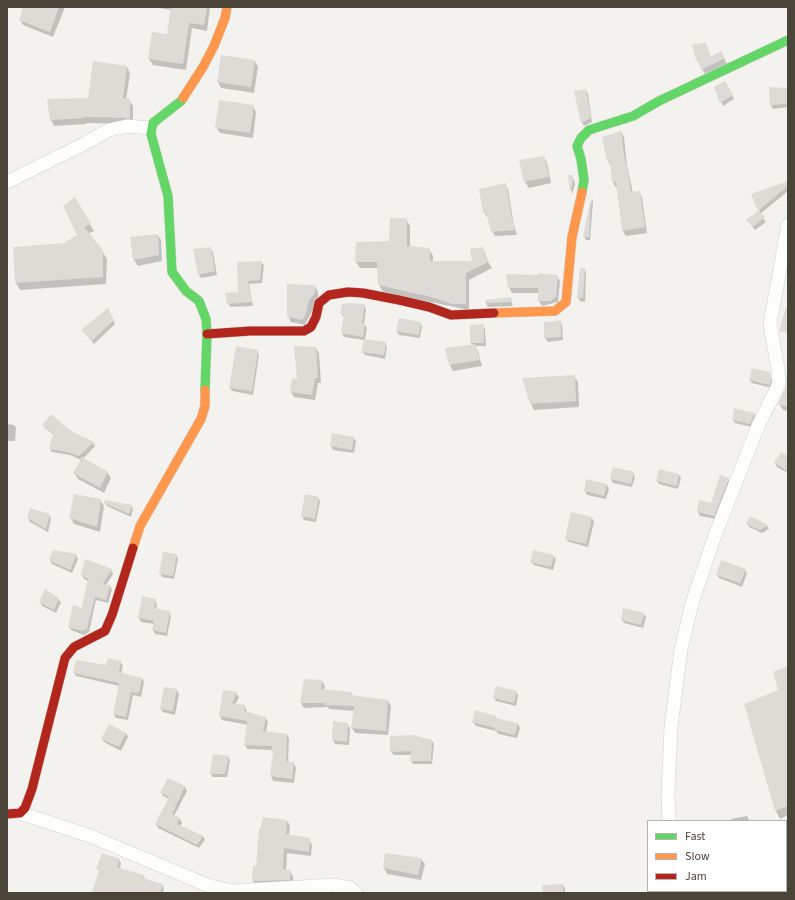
<!DOCTYPE html>
<style>
body{margin:0}
#map{position:relative;width:795px;height:900px;overflow:hidden;background:#f4f2ee;font-family:"Source Sans 3",sans-serif}
canvas{display:block}
.frame{position:absolute;inset:0;border:8px solid #4b4439;pointer-events:none}
.legend{position:absolute;left:647px;top:820px;width:140px;height:72px;box-sizing:border-box;background:#fff;border:1px solid #b7b4b0;margin:0;padding:5px 7px;list-style:none;font-size:12px;color:#4b4439}
.legend li{display:flex;align-items:center;gap:8px;height:20px}
.legend b{width:20px;border:1px solid #b7b4b0}
</style>
<div id="map">
<canvas width="795" height="900"></canvas>
<div class="frame"></div>
<ul class="legend">
<li><b style="height:5px;background:#63d668"></b>Fast</li>
<li><b style="height:5px;background:#ff974d"></b>Slow</li>
<li><b style="height:5px;background:#b3261e"></b>Jam</li>
</ul>
</div>
<script>
const ctx = document.querySelector('canvas').getContext('2d');
ctx.lineJoin = 'round';
function fill(path, color) { ctx.fillStyle = color; ctx.fill(path, 'evenodd'); }
const shape = rows => new Path2D(rows.map(r => 'M' + r).join(''));
function strokePath(path, color, width, dash) { ctx.strokeStyle = color; ctx.lineWidth = width; ctx.lineCap = dash ? 'butt' : 'round'; ctx.setLineDash(dash || []); ctx.stroke(path); }
fill(shape([
 [24,7,65,7,53,37,23,25,20,20],
 [153,7,210,7,207,31,192,28,186,70,153,65,149,59,168,35,172,10],
 [705,43,711,58,721,53,727,64,705,74,697,60,693,46],
 [255,61,258,67,254,93,221,88,218,82],
 [127,67,130,73,126,100,129,100,133,106,133,124,87,123,87,124,54,126,51,120,49,100,89,99],
 [725,83,734,99,723,106,715,87],
 [770,88,788,89,788,107,773,109,771,105],
 [586,90,588,94,592,122,584,126,582,122,575,92],
 [253,106,256,112,253,138,220,133,216,127],
 [621,132,624,137,627,166,633,193,639,192,642,197,647,233,626,236,623,231,618,187,616,188,613,182,611,166,608,161],
 [544,157,547,163,551,183,529,188,525,182,520,161],
 [569,176,572,176,574,180,575,184,572,194],
 [788,182,788,191,760,214,766,222,755,230,747,220,760,211,752,195],
 [505,184,508,189,513,220,517,235,495,236,492,231,489,217,487,217,484,212],
 [75,199,94,231,88,234,102,251,107,259,106,284,20,290,16,283,14,248,64,244,79,235],
 [592,199,593,201,590,240,586,240,584,237],
 [406,219,410,226,410,248,429,249,433,256,433,262,473,262,483,248,486,255,488,262,492,268,469,280,469,310,383,292,379,285,378,268,360,268,356,262,357,243,390,242],
 [158,235,161,240,162,261,138,266,134,260,131,238],
 [210,248,213,252,217,275,201,278,199,275],
 [261,262,264,265,262,283,249,284,253,306,231,307,228,304,239,293],
 [584,269,586,272,585,302,580,301,578,298],
 [557,276,560,281,558,302,542,306,539,301,539,293,512,293,509,287],
 [315,286,318,292,318,299,305,325,291,322,288,316],
 [510,298,513,306,488,307,486,303,487,301],
 [364,305,366,309,364,324,367,328,365,340,385,343,387,347,385,359,365,355,363,352,364,340,344,337,342,333,344,317,342,314],
 [108,310,115,324,94,344,82,330],
 [560,321,562,324,563,340,548,342,545,338,545,323],
 [420,322,422,326,420,338,399,335,397,331],
 [483,325,485,329,486,346,475,346,478,351,482,366,453,371,450,365,473,346,471,343],
 [316,348,319,353,321,383,318,383,315,400,294,397,291,392],
 [257,351,259,355,253,395,232,391,230,388],
 [574,376,578,382,579,407,534,410,531,404],
 [770,377,772,380,772,388,752,383,750,380],
 [788,383,788,411,783,410,779,404],
 [754,414,757,417,752,427,735,423,733,420],
 [7,424,14,425,16,428,15,441,7,441],
 [43,425,71,431,93,443,95,446,83,459,107,472,111,478,104,493,78,479,74,473,81,460,70,455,52,452,50,449,54,435,45,428],
 [353,437,356,441,354,453,333,450,331,446],
 [788,457,788,473,777,467,775,463],
 [633,473,635,477,632,487,613,483,611,479],
 [679,475,681,478,678,489,659,484,657,481],
 [728,479,730,483,716,519,700,516,698,512,712,504],
 [607,485,609,489,606,499,587,495,585,491],
 [318,498,320,501,316,522,304,520,302,516],
 [100,500,104,506,100,532,74,524,71,518],
 [105,503,131,505,133,509,131,517,107,506],
 [49,515,51,519,48,532,30,522,28,518],
 [592,518,594,522,588,547,569,542,566,539],
 [747,524,767,526,769,529,762,533,749,527],
 [76,555,78,559,72,573,52,564,50,560],
 [176,555,178,559,174,579,162,577,160,573],
 [553,556,556,559,553,570,534,565,531,562],
 [111,570,113,574,106,585,110,586,112,590,108,603,96,600,89,632,84,635,71,630,69,627,82,609,88,581,84,579,82,575],
 [745,570,747,573,742,587,719,578,717,575],
 [58,599,61,602,56,613,42,606,40,602],
 [155,600,157,604,156,610,169,612,171,616,167,636,155,634,153,630,154,624,141,622,139,618],
 [644,614,646,617,643,628,624,623,622,620],
 [120,662,123,665,121,674,142,678,144,682,141,697,133,695,128,720,116,718,114,714,119,686,76,676,74,672,107,667],
 [788,667,788,815,780,819,776,811,745,705,780,691],
 [322,681,325,686,324,690,351,693,353,696,388,701,391,706,388,735,355,733,352,728,354,711,329,709,328,707,304,708,301,703],
 [177,690,179,694,175,715,163,712,161,709],
 [516,692,518,695,516,706,496,701,494,698],
 [236,693,239,697,235,705,245,706,247,712,265,717,268,722,266,732,287,734,289,739,288,763,294,763,296,768,294,783,273,781,271,776,274,753,273,750,247,749,245,744,248,725,222,720,220,716],
 [495,716,497,719,518,724,520,728,517,738,498,734,496,731,476,726,473,722],
 [334,722,347,724,350,728,349,745,335,744,333,740],
 [126,733,128,737,121,751,104,742,102,739],
 [432,741,434,744,432,764,413,764,411,760,412,755,394,755,391,752],
 [228,756,230,760,227,777,213,777,211,774],
 [168,779,185,787,187,791,174,816,180,819,182,823,180,826,203,836,205,840,199,848,158,828,156,824,169,799,163,796,161,793],
 [747,816,750,821,732,821,731,819],
 [287,820,290,826,289,836,309,839,312,845,311,856,287,853,286,870,290,871,293,876,293,884,256,886,253,881,253,866,257,867],
 [421,859,425,864,421,880,387,874,384,868],
 [119,860,121,863,120,869,143,876,146,880,162,885,164,888,163,893,93,893,100,872,98,869],
 [786,873,788,873,788,893,786,893,786,888,788,888],
 [563,885,565,888,565,893,544,893]
]), '#0003');
fill(shape([
 [23,7,59,7,50,32,19,20],
 [171,7,207,7,204,25,189,23,183,64,148,59,152,32,167,34],
 [706,42,710,57,721,51,725,58,701,70,698,60,696,60,692,45],
 [221,55,255,60,251,87,217,82],
 [93,61,127,66,123,98,130,99,130,118,84,117,84,118,50,120,47,99,88,98],
 [725,81,733,95,720,103,714,87],
 [769,87,788,88,788,104,770,105],
 [586,89,591,118,581,123,574,91],
 [219,100,254,105,250,133,215,128],
 [621,131,625,162,626,162,631,192,640,191,645,227,622,231,616,182,612,182,610,161,607,161,602,137],
 [544,156,549,177,524,182,519,160],
 [568,175,573,175,573,180,570,193],
 [788,181,788,186,758,211,751,194],
 [506,183,511,214,515,230,491,232,486,212,483,213,479,189],
 [75,197,91,224,84,227,103,250,103,277,15,283,13,247,64,243,77,235,63,206],
 [591,197,589,237,583,237],
 [758,211,765,217,753,227,746,220],
 [390,218,407,218,407,246,430,248,430,261,472,261,470,249,483,247,487,261,490,261,466,273,466,304,453,304,431,297,378,285,377,262,355,262,356,242,389,241],
 [158,234,159,255,133,260,130,237],
 [211,247,215,271,198,275,193,249],
 [262,261,260,280,248,281,252,302,227,304,225,293,238,292,237,262],
 [580,268,585,268,583,298,577,298],
 [538,273,558,275,556,297,551,301,538,301,538,288,508,288,506,274,538,275],
 [287,284,315,285,315,293,309,300,306,314,302,320,287,317],
 [511,297,512,302,485,303,486,300],
 [348,303,365,304,362,323,365,324,363,337,341,333,344,314,340,314,342,304],
 [108,308,114,320,92,341,81,330],
 [786,308,788,308,788,333,779,331,779,330],
 [399,318,421,322,419,335,396,331],
 [561,320,561,337,544,338,544,322,555,321],
 [484,324,484,343,470,343,470,325],
 [364,339,386,342,384,355,361,352],
 [475,344,480,360,449,365,445,348],
 [236,346,258,350,252,391,229,388],
 [294,346,316,347,318,378,315,378,312,395,290,392,292,378,297,379],
 [752,368,770,372,771,382,770,385,749,380],
 [787,372,788,372,788,407,778,404,786,387],
 [575,375,576,401,530,404,522,378],
 [734,408,755,413,750,424,732,420],
 [51,414,71,431,94,442,79,456,67,452,49,449,53,433,42,425],
 [332,433,354,437,352,450,330,446],
 [781,452,788,456,788,471,774,463],
 [82,457,108,472,100,488,73,473],
 [613,467,634,472,631,484,610,479],
 [659,469,679,474,677,486,656,481],
 [720,475,729,478,714,516,697,512,699,500,711,503],
 [586,479,607,484,604,496,584,491],
 [74,494,101,499,97,527,69,518],
 [305,494,319,497,315,519,301,516],
 [105,500,132,505,129,514,104,503],
 [30,508,50,514,46,529,27,518],
 [571,512,592,517,586,544,565,539],
 [750,516,768,525,760,530,746,524],
 [53,550,77,554,70,570,49,560],
 [533,550,554,555,551,567,530,562],
 [163,552,177,554,173,576,159,574],
 [85,559,112,569,103,584,110,585,106,600,95,597,87,629,82,631,68,627,73,605,82,608,88,579,81,575],
 [721,560,746,569,740,583,716,575],
 [45,589,59,598,54,610,39,602],
 [142,596,156,599,154,608,170,611,166,633,152,630,154,621,138,618],
 [623,608,644,613,641,625,621,620],
 [108,658,121,661,119,672,142,678,139,693,131,692,126,717,113,714,119,683,73,673,75,662,77,660,106,665],
 [788,666,788,806,775,811,744,704,778,690,773,672],
 [304,679,322,680,321,689,352,692,351,695,388,700,386,731,351,728,354,706,325,705,325,703,300,703],
 [496,686,517,691,514,703,493,698],
 [164,687,177,689,173,711,160,709],
 [223,690,237,692,232,703,245,705,244,711,266,717,263,731,287,734,286,761,294,762,292,779,270,776,273,752,271,751,272,746,244,745,247,721,219,716],
 [475,710,496,716,495,718,518,723,515,735,495,730,495,728,472,722],
 [333,721,348,723,347,742,332,740],
 [109,724,126,733,119,747,101,739],
 [413,735,432,740,431,761,410,761,411,751,390,752,390,736],
 [213,754,229,756,225,774,210,774],
 [168,778,185,786,172,814,180,818,177,824,203,836,197,845,155,824,169,797,160,793],
 [263,817,287,820,286,834,310,838,309,852,284,848,283,869,291,870,290,880,252,881,253,865,256,866,259,829,260,830],
 [102,853,120,859,117,867,144,875,143,878,163,884,160,893,92,893,99,870,96,869],
 [385,853,422,858,418,875,383,868],
 [563,884,563,893,543,893,542,885]
]), '#dedbd6');
const street = shape([
 [7,182,80,146,109,130,127,126,151,128],
 [20,813,90,836,207,885,231,891,334,885,350,888,356,893],
 [669,821,668,794,671,726,681,650,692,603,714,538,758,426,779,384,778,369,770,324,788,225],
 [675,891,675,893]
]);
const fast = shape([
 [183,98,181,101,153,123,151,134,168,196,172,272,186,291,199,301,206,319,207,334,205,390],
 [582,192,584,180,581,159,577,146,581,138,589,130,633,116,659,101,788,40]
]);
const slow = shape([
 [183,98,203,67,214,46,225,18,227,7],
 [494,313,555,311,566,302,572,237,582,192],
 [133,548,140,526,201,419,205,406,205,390]
]);
const jam = shape([
 [207,334,250,331,304,331,311,327,316,317,319,303,329,295,348,292,363,293,399,300,429,307,451,315,494,313],
 [7,814,20,813,25,808,32,789,65,658,74,647,105,631,112,615,133,548]
]);
strokePath(street, '#d2d0cb', 14);
strokePath(fast, '#d3cfc5', 10);
strokePath(slow, '#d3cfc5', 10);
strokePath(jam, '#d3cfc5', 10);
strokePath(street, '#fdfdfc', 13);
strokePath(fast, '#63d668', 9);
strokePath(slow, '#ff974d', 9);
strokePath(jam, '#b3261e', 9);
</script>
